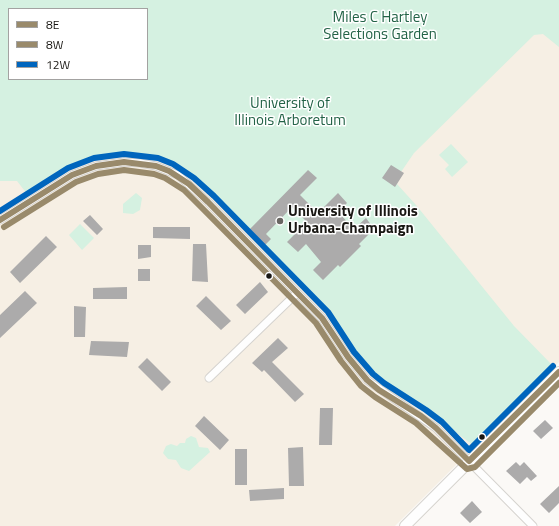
<!DOCTYPE html>
<style>
body{margin:0}
#map{position:relative;width:559px;height:526px;overflow:hidden;background:#fbf9f6;font-family:"Titillium Web",sans-serif}
canvas{display:block}
.legend{position:absolute;left:8px;top:8px;width:140px;height:72px;box-sizing:border-box;background:#fff;border:1px solid #a3a2a1;margin:0;padding:5px 7px;list-style:none;font-size:12px;color:#191713}
.legend li{display:flex;align-items:center;gap:8px;height:20px}
.legend b{width:20px;border:1px solid #a3a2a1}
</style>
<div id="map">
<canvas width="559" height="526"></canvas>
<ul class="legend">
<li><b style="height:5px;background:#998a6b"></b>8E</li>
<li><b style="height:5px;background:#998a6b"></b>8W</li>
<li><b style="height:5px;background:#0065bd"></b>12W</li>
</ul>
</div>
<script>
const ctx = document.querySelector('canvas').getContext('2d');
ctx.lineJoin = 'round';
function fill(path, color) { ctx.fillStyle = color; ctx.fill(path, 'evenodd'); }
const shape = rows => new Path2D(rows.map(r => 'M' + r).join(''));
function strokePath(path, color, width, dash) { ctx.strokeStyle = color; ctx.lineWidth = width; ctx.lineCap = dash ? 'butt' : 'round'; ctx.setLineDash(dash || []); ctx.stroke(path); }
function write(font, color, halo, rows, align = 'center') {
  ctx.font = font + ' "Titillium Web",sans-serif'; ctx.lineWidth = 3; ctx.setLineDash([]); ctx.textBaseline = 'middle'; ctx.strokeStyle = halo; ctx.fillStyle = color; for (const [text, x, y, turn = 0] of rows) {
    ctx.save(); ctx.translate(x, y); ctx.rotate((+turn || 0) * Math.PI / 180); ctx.textAlign = isNaN(turn) ? turn : align; if (halo) ctx.strokeText(text, 0, 0); ctx.fillText(text, 0, 0); ctx.restore();
  }
}
fill(shape([
 [0,0,559,0,559,362,395,526,0,526],
 [9,9,147,9,147,79,9,79]
]), '#f6efe4');
fill(shape([
 [0,0,559,0,559,47,543,34,534,35,414,153,401,172,397,184,416,205,514,326,554,367,473,445,413,401,384,385,353,350,339,325,324,306,189,173,150,156,128,153,110,154,87,160,28,195,17,181,0,181],
 [9,9,147,9,147,79,9,79],
 [451,144,468,162,452,177,445,169,449,165,439,155],
 [136,193,142,198,140,210,133,214,123,213,123,204],
 [80,224,94,238,82,250,69,235],
 [191,436,196,438,199,447,208,448,210,452,189,471,181,468,176,460,168,459,163,453,166,446,171,444,177,446,180,443,185,443,186,439]
]), '#d5f1e1');
fill(shape([
 [391,165,404,173,395,187,382,178],
 [308,170,317,178,300,195,318,213,338,193,347,203,338,212,354,229,366,218,374,229,359,244,361,246,340,267,338,265,323,280,313,270,321,262,306,244,298,252,287,242,307,222,292,207,266,234,271,239,265,245,250,229],
 [90,215,103,229,97,235,83,221],
 [153,227,190,227,190,239,153,238],
 [46,236,57,247,20,283,10,272],
 [193,244,206,244,208,282,192,281],
 [138,245,151,245,151,257,138,259],
 [138,269,150,269,150,281,138,281],
 [260,282,268,292,245,314,236,305],
 [127,287,127,299,93,299,93,288],
 [25,291,37,303,0,338,0,315],
 [206,296,231,321,221,330,196,306],
 [74,306,86,307,85,337,74,337],
 [278,338,288,348,272,362,304,394,295,402,264,370,262,372,252,363],
 [91,341,129,342,127,357,89,355],
 [147,358,171,382,162,391,138,367],
 [320,408,333,408,332,445,319,445],
 [204,416,229,440,220,450,195,426],
 [545,420,553,428,541,439,533,431],
 [303,447,304,486,289,486,288,448],
 [235,449,247,449,247,485,235,485],
 [516,462,520,466,524,462,537,476,531,481,527,477,520,484,506,471],
 [559,486,559,503,549,513,540,504],
 [284,488,284,499,250,501,249,490],
 [472,501,482,512,470,523,460,513]
]), '#acabab');
const minor = shape([
 [0,220,72,175,96,166,124,162,140,163,156,166,178,175,208,202,322,318,348,357,367,380,436,428,533,526],
 [209,378,297,293]
]);
const secondary = shape([
 [405,526,559,372]
]);
strokePath(minor, '#d5d3cf', 9);
strokePath(secondary, '#d5d3cf', 12);
strokePath(minor, '#fefefe', 7);
strokePath(secondary, '#fefefe', 10);
strokePath(shape([
 [0,220,72,175,96,166,124,162,156,166,169,171,189,184,208,202,322,318,348,357,367,380,379,390,421,416,436,428,469,461,559,372]
]), '#998a6b', 6);
strokePath(shape([
 [4,227,76,182,98,174,124,170,154,174,165,178,184,190,202,208,316,323,341,361,361,386,375,397,416,423,467,469,475,467,559,383]
]), '#998a6b', 6);
strokePath(shape([
 [0,211,68,168,94,158,124,154,158,158,173,164,194,178,214,196,328,312,354,352,373,374,384,383,426,410,442,422,469,450,553,366]
]), '#0065bd', 6);
for (const [x, y, r, color] of [
 [280,221,4,"#686662"],
 [269,276,3.5,"#191713"],
 [482,437,3.5,"#191713"]
]) { const dot = new Path2D(); dot.arc(x, y, r, 0, 2 * Math.PI); ctx.fillStyle = color; ctx.fill(dot); strokePath(dot, '#fff', 1.5); }
write('15px', '#236347', '#fff', [
 ["Miles C Hartley",380,18],
 ["Selections Garden",380,35],
 ["University of",290,104],
 ["Illinois Arboretum",290,121]
]);
write('bold 15px', '#191713', '#fff', [
 ["University of Illinois",288,212],
 ["Urbana-Champaign",288,229]
], 'left');
</script>
